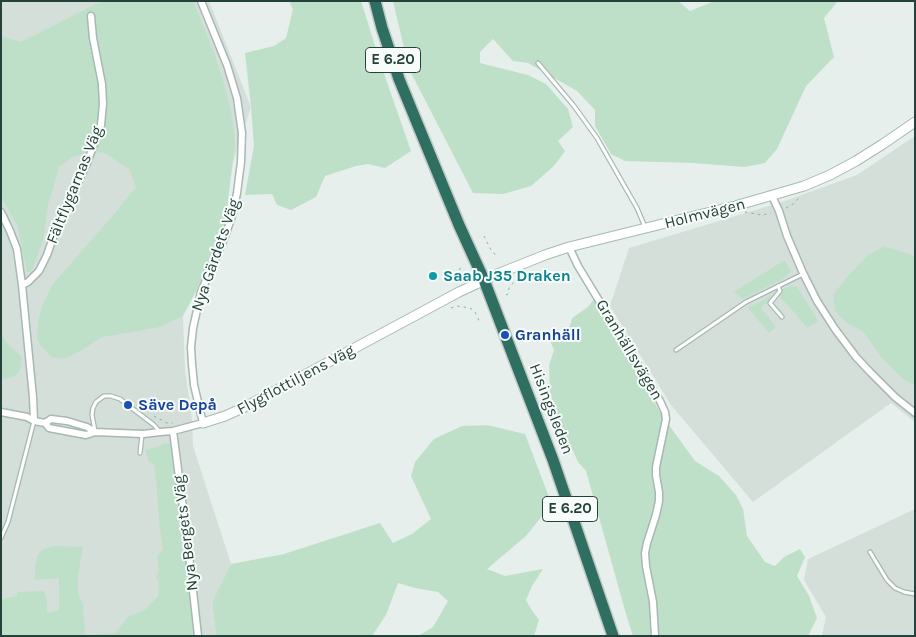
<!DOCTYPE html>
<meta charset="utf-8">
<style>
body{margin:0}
#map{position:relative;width:916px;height:637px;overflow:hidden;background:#e6efeb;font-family:Karla,sans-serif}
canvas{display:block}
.frame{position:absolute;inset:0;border:2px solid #24423a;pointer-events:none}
</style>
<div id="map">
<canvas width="916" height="637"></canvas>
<div class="frame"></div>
</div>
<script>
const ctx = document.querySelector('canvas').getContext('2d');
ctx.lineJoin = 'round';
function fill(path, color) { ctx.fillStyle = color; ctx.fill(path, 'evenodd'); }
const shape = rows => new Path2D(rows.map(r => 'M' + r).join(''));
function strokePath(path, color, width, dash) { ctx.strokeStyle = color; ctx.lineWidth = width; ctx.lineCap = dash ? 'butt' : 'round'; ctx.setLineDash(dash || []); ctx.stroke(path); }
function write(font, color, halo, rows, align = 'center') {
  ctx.font = font + ' Karla,sans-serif'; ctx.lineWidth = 4; ctx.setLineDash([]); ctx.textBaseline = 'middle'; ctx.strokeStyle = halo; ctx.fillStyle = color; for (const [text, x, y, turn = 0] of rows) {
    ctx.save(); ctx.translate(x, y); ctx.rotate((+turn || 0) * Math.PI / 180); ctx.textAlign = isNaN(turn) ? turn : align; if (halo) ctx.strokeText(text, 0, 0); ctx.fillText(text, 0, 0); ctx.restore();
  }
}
fill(shape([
 [1,1,209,1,251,107,183,316,185,370,192,419,193,446,231,564,212,602,216,636,1,636],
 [915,136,915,422,891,403,753,502,671,405,610,306,629,248,782,202,857,175],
 [915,509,915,636,822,636,826,617,804,580,808,559]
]), '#d4dfda');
fill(shape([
 [102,1,193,1,212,47,223,80,231,110,235,144,226,217,213,259,183,316,160,327,132,332,102,337,79,352,66,358,53,358,46,351,39,343,37,338,38,322,42,306,53,284,115,213,136,187,129,169,103,152,74,156,59,167,48,205,43,240,32,270,30,272,27,272,17,224,1,197,1,36,21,42],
 [289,1,361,1,381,65,411,151,385,168,368,164,356,166,325,176,316,197,291,210,277,205,272,194,245,195,254,146,251,107,245,53,274,46,286,38,293,9],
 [393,1,678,1,690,11,714,1,838,1,824,18,834,57,806,86,777,149,765,163,745,167,693,163,625,161,611,154,595,126,595,110,577,91,528,63,513,61,493,39,480,52,480,63,528,75,546,84,568,109,573,127,558,141,565,151,554,166,531,186,503,194,473,193,409,69],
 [884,246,915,256,915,381,912,384,904,380,882,358,863,331,848,324,835,311,833,295,847,277,867,256],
 [783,261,785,261,791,271,783,279,743,299,734,292],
 [791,286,797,287,818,321,807,328,794,312,779,296,783,289],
 [775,293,761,308,776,327,769,333,748,308],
 [594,299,604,313,661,414,695,461,719,476,736,495,743,509,747,536,765,562,775,566,784,557,800,549,805,557,797,576,809,596,817,618,808,636,633,636,626,614,586,471,578,462,557,416,550,391,549,366,554,350,549,338,560,334,568,334,572,318,588,307],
 [1,334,9,345,22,357,20,371,13,377,1,380],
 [487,425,525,434,552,505,542,516,526,536,487,569,505,576,543,569,532,586,526,600,531,609,539,620,534,636,418,636,433,627,448,601,438,592,415,588,398,583,386,615,372,636,216,636,212,602,231,564,284,554,380,523,393,543,412,534,431,519,411,476,415,462,434,439,462,426],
 [165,443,170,444,173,451,195,636,1,636,1,599,17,596,17,592,44,591,47,601,47,613,59,610,59,578,35,580,35,567,37,556,42,550,52,546,83,547,78,576,78,594,83,604,85,635,115,633,128,617,146,609,158,596,159,583,156,577,159,571,157,557,163,549,160,529,155,469,154,464,149,462,145,450,157,447]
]), '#bfe0c8');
const lane = shape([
 [538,63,574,106,597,138,637,208,645,227],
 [778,286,780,291,770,303,782,317],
 [676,350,746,302,803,274],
 [95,431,92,415,93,408,96,402,104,396,111,396,120,399,154,425,160,432],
 [140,453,142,435],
 [1,538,8,522,34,421],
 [870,552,887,580,895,588,904,592,915,594]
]);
const street = shape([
 [772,196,779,211,787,236,803,273,817,301,835,329,856,357,870,372,895,397,915,413],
 [1,212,10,231,17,249,22,285,33,397,34,421],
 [569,247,578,266,660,401,665,412,666,419,656,467,656,475,659,492,659,501,656,515,647,543,645,553,646,566,653,602,655,636],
 [22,285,28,282,39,271,47,255,54,235,87,163,101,125,103,104,102,84,93,38,91,16],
 [1,412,27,417,34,421,45,423,51,419,67,421,87,427,95,432],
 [45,423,49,428,86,435,95,432,143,434,160,432,173,431,203,423,194,385,192,364,191,347,193,328,201,292,224,239,233,213,237,193,241,162,242,133,237,98,227,65,201,1],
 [173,431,188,546,198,636]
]);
const secondary = shape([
 [203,423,225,416,245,407,459,292,500,273,545,255,569,247,735,206,804,186,830,175,856,161,883,144,915,122]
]);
const highway = shape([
 [375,1,382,28,399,79,459,225,484,280,553,460,613,636]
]);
strokePath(lane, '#a8b8b2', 5.5);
strokePath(street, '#a8b8b2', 9);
strokePath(secondary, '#a4bbb3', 11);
strokePath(highway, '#c2cac8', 14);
strokePath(shape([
 [786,208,793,204,800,197],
 [745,212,762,215,771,213],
 [484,236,492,252,498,256],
 [457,282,456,281,459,275,460,268],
 [506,295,508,294,509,288,512,284,526,272],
 [451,308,457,306,470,308,475,312,480,323],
 [154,416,167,423,173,423]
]), '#86b3a5', 1, [2.5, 4]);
strokePath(lane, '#fff', 3);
strokePath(street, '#fff', 6);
strokePath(secondary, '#fff', 9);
strokePath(highway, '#2f6f62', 11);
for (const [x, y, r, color] of [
 [433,276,5,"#0f9aa8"],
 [505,335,5,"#1a4fb4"],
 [128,405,5,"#1a4fb4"]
]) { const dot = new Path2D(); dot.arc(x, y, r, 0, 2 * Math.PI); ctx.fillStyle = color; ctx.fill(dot); strokePath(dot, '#f7fbf9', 2); }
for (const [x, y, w] of [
 [393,60,55],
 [570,509,55]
]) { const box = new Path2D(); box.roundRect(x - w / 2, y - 12.5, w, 25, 4); ctx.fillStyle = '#f7fbf9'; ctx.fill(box); strokePath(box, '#24423a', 1); }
write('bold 15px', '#24423a', null, [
 ["E 6.20",393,60],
 ["E 6.20",570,509]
]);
write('16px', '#24423a', '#f7fbf9', [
 ["Fältflygarnas Väg",75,185,-68],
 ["Holmvägen",705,214,-14],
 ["Nya Gärdets Väg",216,255,-71],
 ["Granhällsvägen",629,350,59],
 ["Flygflottiljens Väg",296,380,-28],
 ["Hisingsleden",551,409,69],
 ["Nya Bergets Väg",186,533,-97]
]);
write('bold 16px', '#0d838f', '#f7fbf9', [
 ["Saab J35 Draken",443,276]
], 'left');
write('bold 16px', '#164399', '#f7fbf9', [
 ["Granhäll",515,335],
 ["Säve Depå",138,405]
], 'left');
</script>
